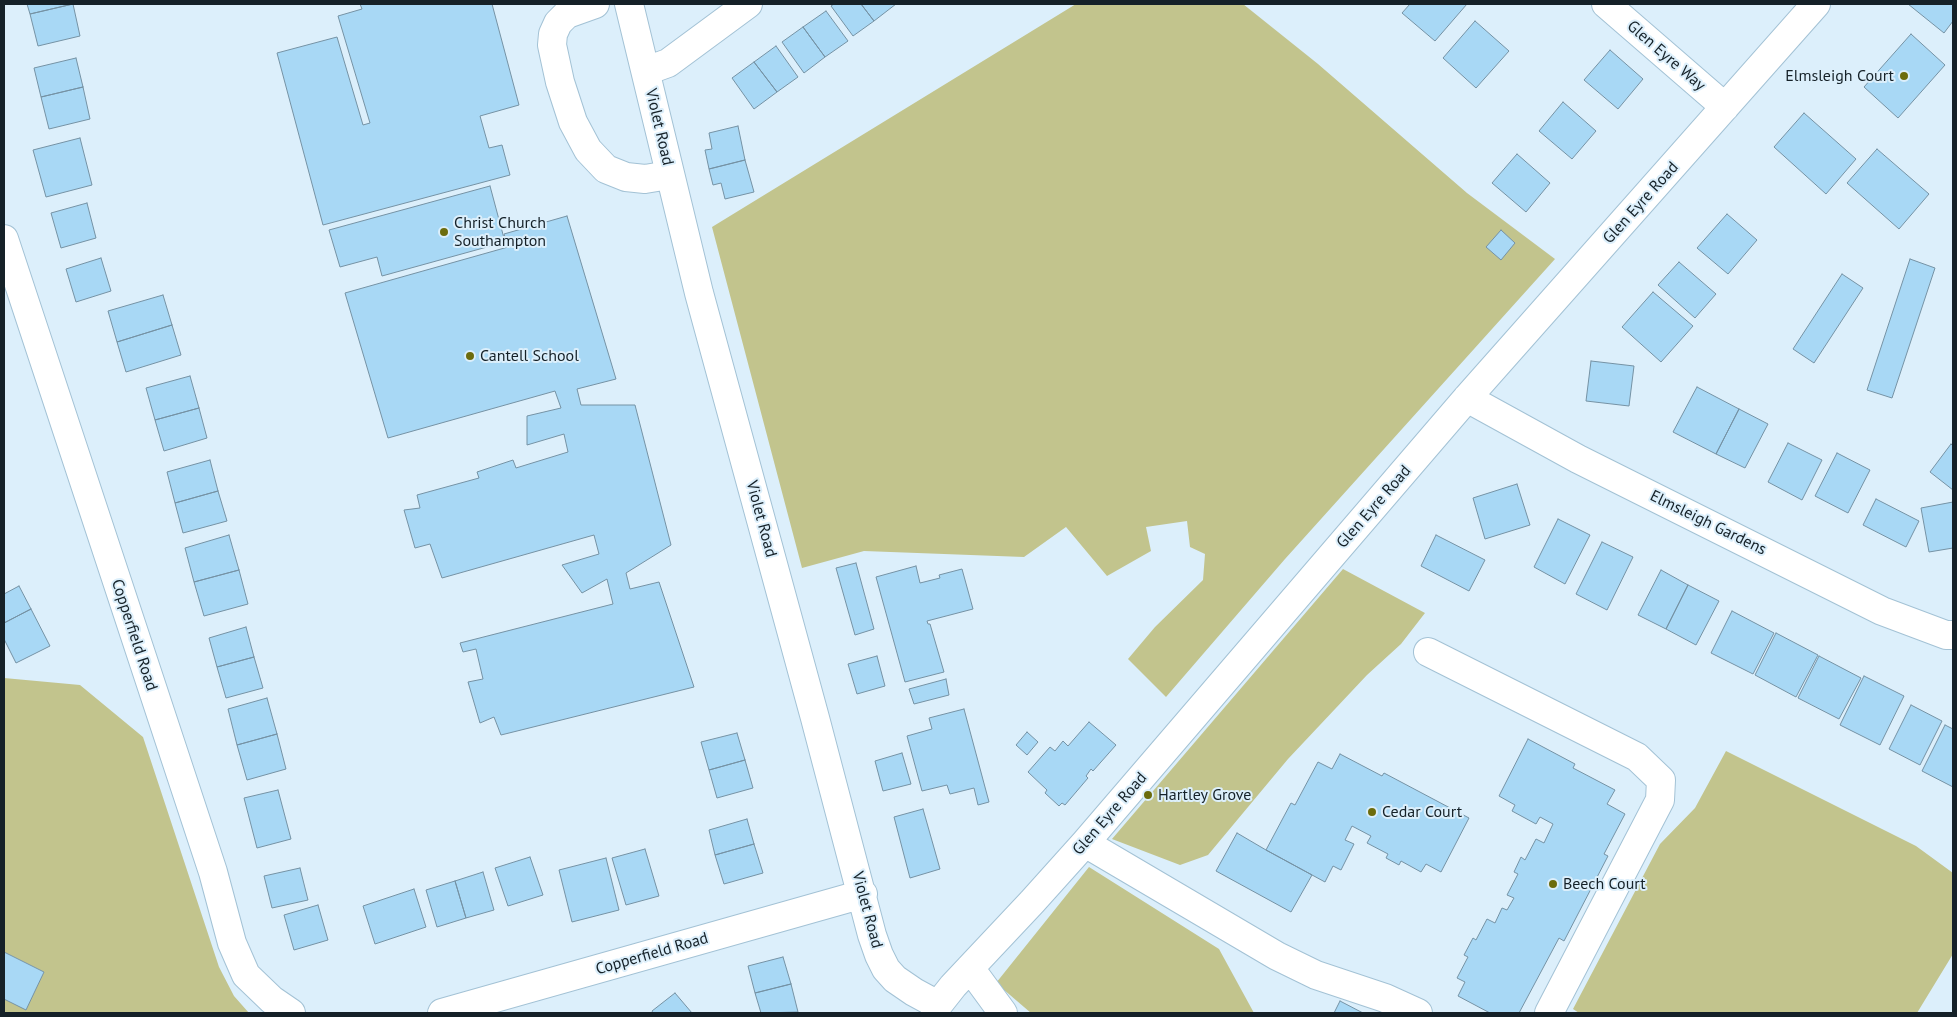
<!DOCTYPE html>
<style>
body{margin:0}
#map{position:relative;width:1957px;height:1017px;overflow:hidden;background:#dceffb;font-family:"PT Sans",sans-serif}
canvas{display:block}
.frame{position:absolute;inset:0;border:5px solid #152128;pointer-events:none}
</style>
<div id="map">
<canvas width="1957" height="1017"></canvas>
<div class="frame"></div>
</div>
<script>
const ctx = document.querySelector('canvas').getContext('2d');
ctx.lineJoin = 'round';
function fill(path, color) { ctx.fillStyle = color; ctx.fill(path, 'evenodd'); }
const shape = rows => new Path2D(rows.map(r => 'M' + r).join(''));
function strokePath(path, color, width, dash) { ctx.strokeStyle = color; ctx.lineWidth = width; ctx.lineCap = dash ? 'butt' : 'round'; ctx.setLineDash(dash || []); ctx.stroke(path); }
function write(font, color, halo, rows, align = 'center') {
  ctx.font = font + ' "PT Sans",sans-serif'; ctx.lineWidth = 4; ctx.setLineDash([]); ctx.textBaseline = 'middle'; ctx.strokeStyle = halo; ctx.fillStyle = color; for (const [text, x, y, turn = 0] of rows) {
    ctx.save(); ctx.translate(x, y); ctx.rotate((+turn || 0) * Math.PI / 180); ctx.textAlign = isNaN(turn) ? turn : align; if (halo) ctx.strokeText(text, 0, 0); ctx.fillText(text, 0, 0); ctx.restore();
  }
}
fill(shape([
 [1076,4,1243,4,1318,64,1467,193,1555,259,1285,559,1166,697,1128,659,1155,627,1203,580,1205,554,1190,547,1187,521,1146,527,1151,551,1107,576,1066,527,1024,557,864,551,802,568,712,227],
 [1343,569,1425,613,1401,644,1367,675,1288,759,1208,855,1180,865,1112,839],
 [4,678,80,685,143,737,219,967,234,996,249,1013,4,1013,4,999,26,1009,44,972,4,952],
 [1726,751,1916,846,1953,873,1953,954,1917,1013,1579,1013,1573,1009,1660,844,1695,808],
 [1089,867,1219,949,1254,1013,1031,1013,996,983]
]), '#c2c48d');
const building = shape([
 [27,4,73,4,30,14,27,4],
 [73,4,80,36,38,46,30,14,73,4],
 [360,4,492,4,519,105,480,116,489,148,502,145,510,175,323,225,277,53,337,37,363,125,370,123,338,16,362,9,360,4],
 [834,4,861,4,874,21,853,36,831,6,834,4],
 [861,4,896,4,874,21,861,4],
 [1410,4,1467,4,1435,41,1402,13,1410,4],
 [1908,4,1953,4,1953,21,1944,33,1908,4],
 [826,11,848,41,825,57,803,27,826,11],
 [1475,21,1509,51,1476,88,1443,58,1475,21],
 [803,27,825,57,804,73,782,42,803,27],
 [1911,34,1945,65,1898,118,1864,87,1911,34],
 [776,46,798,77,777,92,754,62,776,46],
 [1610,50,1643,79,1618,109,1584,80,1610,50],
 [76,58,83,87,41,97,34,68,76,58],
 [754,62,777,92,754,109,732,78,754,62],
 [83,87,90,119,49,129,41,97,83,87],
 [1563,102,1596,131,1572,159,1539,131,1563,102],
 [1804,113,1856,159,1826,194,1774,147,1804,113],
 [738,126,745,160,709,169,705,150,712,149,709,133,738,126],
 [80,138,92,185,46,197,33,150,80,138],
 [1877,149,1929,194,1899,229,1847,183,1877,149],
 [1517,154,1550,183,1526,212,1492,183,1517,154],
 [745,160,754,192,725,199,721,183,713,185,709,169,745,160],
 [490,186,505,242,382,276,377,257,340,267,329,230,490,186],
 [87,203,96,238,61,248,51,213,87,203],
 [1727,214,1757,240,1728,274,1697,248,1727,214],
 [567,216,616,379,577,389,581,405,635,405,671,545,626,573,630,589,659,582,694,687,501,735,494,717,480,723,468,682,483,679,476,649,463,652,460,643,613,604,607,579,582,593,562,565,599,554,594,535,442,578,430,544,415,548,404,510,420,508,417,495,479,478,477,472,513,460,516,468,568,452,564,434,527,445,527,416,561,408,555,391,388,438,345,293,508,247,504,234,567,216],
 [1501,230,1515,243,1501,260,1486,247,1501,230],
 [101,258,111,291,76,302,66,269,101,258],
 [1910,259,1935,268,1892,398,1867,390,1910,259],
 [1679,262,1716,294,1695,318,1658,285,1679,262],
 [1842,274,1863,288,1814,363,1793,349,1842,274],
 [1653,292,1693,326,1661,362,1622,327,1653,292],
 [163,295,172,325,117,342,108,311,163,295],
 [172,325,181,355,126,372,117,342,172,325],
 [1591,361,1634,366,1629,406,1586,401,1591,361],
 [190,376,199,408,155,420,146,388,190,376],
 [1697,387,1739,409,1716,454,1673,432,1697,387],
 [199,408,207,438,164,451,155,420,199,408],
 [1739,409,1768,424,1745,468,1716,454,1739,409],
 [1788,443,1822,460,1802,500,1768,482,1788,443],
 [1951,444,1953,446,1953,490,1930,472,1951,444],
 [1837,453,1870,470,1848,513,1815,496,1837,453],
 [210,460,218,491,175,503,167,472,210,460],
 [1517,484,1530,525,1485,539,1473,498,1517,484],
 [218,491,227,521,183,533,175,503,218,491],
 [1876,499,1919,521,1906,547,1863,525,1876,499],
 [1953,502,1953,548,1929,552,1921,508,1953,502],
 [1558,519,1590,535,1565,584,1534,567,1558,519],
 [229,535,239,570,194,582,185,548,229,535],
 [1436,535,1485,560,1469,591,1421,566,1436,535],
 [1602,542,1633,557,1607,610,1576,594,1602,542],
 [856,563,874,629,855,635,836,568,856,563],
 [916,566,920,583,940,578,939,575,962,569,973,609,927,621,928,624,930,624,944,672,905,682,876,577,916,566],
 [239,570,248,604,204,616,194,582,239,570],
 [1661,570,1688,585,1666,629,1638,615,1661,570],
 [1688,585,1719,601,1696,645,1666,629,1688,585],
 [19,586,31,609,4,623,4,594,19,586],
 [31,609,50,646,16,663,4,639,4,623,31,609],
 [1732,611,1774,633,1753,674,1711,653,1732,611],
 [246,627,254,657,217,667,209,638,246,627],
 [1776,633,1818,655,1796,697,1755,675,1776,633],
 [877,656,885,686,857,694,848,664,877,656],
 [1819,656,1861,678,1839,719,1798,698,1819,656],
 [254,657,263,688,226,698,217,667,254,657],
 [1864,676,1904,696,1880,745,1840,725,1864,676],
 [946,679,949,695,914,704,909,689,946,679],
 [267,698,277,734,237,745,228,709,267,698],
 [1911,705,1942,721,1920,765,1889,749,1911,705],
 [964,709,989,802,978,805,974,788,950,794,947,785,922,791,907,736,932,729,929,718,964,709],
 [1089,722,1116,745,1093,771,1091,769,1086,776,1088,778,1065,805,1062,803,1059,806,1045,793,1047,790,1028,772,1050,747,1055,751,1063,741,1068,746,1089,722],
 [1945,725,1953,729,1953,787,1922,771,1945,725],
 [1027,732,1038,742,1027,755,1016,745,1027,732],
 [737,733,745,760,709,770,701,742,737,733],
 [277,734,286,769,247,780,237,745,277,734],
 [1528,739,1575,764,1573,768,1615,790,1607,804,1625,814,1604,854,1608,856,1564,941,1559,938,1519,1013,1490,1013,1458,996,1465,982,1457,978,1468,957,1464,955,1473,938,1476,940,1487,919,1495,923,1502,908,1507,910,1514,898,1507,895,1518,874,1514,872,1521,857,1525,860,1536,839,1544,843,1553,824,1540,817,1536,824,1512,811,1515,805,1499,796,1528,739],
 [902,753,911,784,883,791,875,761,902,753],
 [1340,754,1382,776,1384,773,1469,818,1441,872,1426,864,1421,872,1401,861,1399,865,1386,858,1388,854,1367,843,1371,836,1352,826,1345,840,1354,844,1341,870,1333,866,1325,882,1266,850,1291,803,1295,805,1318,762,1332,769,1340,754],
 [745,760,753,788,717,798,709,770,745,760],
 [278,790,291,839,257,848,244,798,278,790],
 [923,809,940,869,910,878,894,817,923,809],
 [747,819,754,844,715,855,709,830,747,819],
 [1237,833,1266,850,1312,875,1291,912,1216,871,1237,833],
 [754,844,763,873,724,884,715,855,754,844],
 [645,849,659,896,626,905,612,858,645,849],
 [530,857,543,895,508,906,495,868,530,857],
 [606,858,619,910,572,922,559,870,606,858],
 [300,868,308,900,272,908,264,876,300,868],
 [483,872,494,910,466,918,455,881,483,872],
 [455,881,466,918,437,927,426,890,455,881],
 [414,889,426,927,375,944,363,906,414,889],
 [318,905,328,940,294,950,284,915,318,905],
 [4,952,44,972,26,1010,4,999,4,952],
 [783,957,791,984,755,993,748,966,783,957],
 [791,984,798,1012,761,1013,755,993,791,984],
 [675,993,692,1013,653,1013,652,1011,675,993],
 [1340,1001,1363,1013,1334,1013,1340,1001]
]);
fill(building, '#a8d8f5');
strokePath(building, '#7592a4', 1);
const minor = shape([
 [595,4,567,14,558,23,553,34,552,45,560,82,573,122,588,150,606,169,626,177,645,179,669,175],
 [629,4,699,293,815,718,872,935,879,955,886,969,895,979,914,992,938,1005],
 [1606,4,1725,107],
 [646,71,668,63,748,4],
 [4,239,213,872,232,943,246,975,272,1000,291,1013],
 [1467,398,1578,459,1882,611,1946,635,1953,635],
 [1428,652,1637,757,1661,780,1660,800,1549,1013],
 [1085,843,1277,956,1316,975,1385,998,1418,1013],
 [970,968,1003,1013],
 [442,1013,863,894],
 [935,1013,938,1005,953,986,1032,902,1085,843,1467,398,1816,4]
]);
strokePath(minor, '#a3c2d5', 30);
strokePath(minor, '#fff', 28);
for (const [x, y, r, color] of [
 [1904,76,5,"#6c6c0d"],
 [444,232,5,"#6c6c0d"],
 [470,356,5,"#6c6c0d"],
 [1148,795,5,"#6c6c0d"],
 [1372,812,5,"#6c6c0d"],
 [1553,884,5,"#6c6c0d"]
]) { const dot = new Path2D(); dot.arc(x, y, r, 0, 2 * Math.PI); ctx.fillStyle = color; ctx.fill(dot); strokePath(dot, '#dceffb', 2); }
write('16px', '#152128', '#dceffb', [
 ["Glen Eyre Way",1666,56,41],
 ["Violet Road",659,127,77],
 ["Glen Eyre Road",1641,203,-48],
 ["Glen Eyre Road",1374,507,-49],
 ["Violet Road",761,519,75],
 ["Elmsleigh Gardens",1708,523,26],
 ["Copperfield Road",134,635,72],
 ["Glen Eyre Road",1110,814,-49],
 ["Violet Road",867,910,75],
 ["Copperfield Road",652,954,-16]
]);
write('16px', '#152128', '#dceffb', [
 ["Elmsleigh Court",1894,76,"right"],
 ["Christ Church",454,223],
 ["Southampton",454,241],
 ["Cantell School",480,356],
 ["Hartley Grove",1158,795],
 ["Cedar Court",1382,812],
 ["Beech Court",1563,884]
], 'left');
</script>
